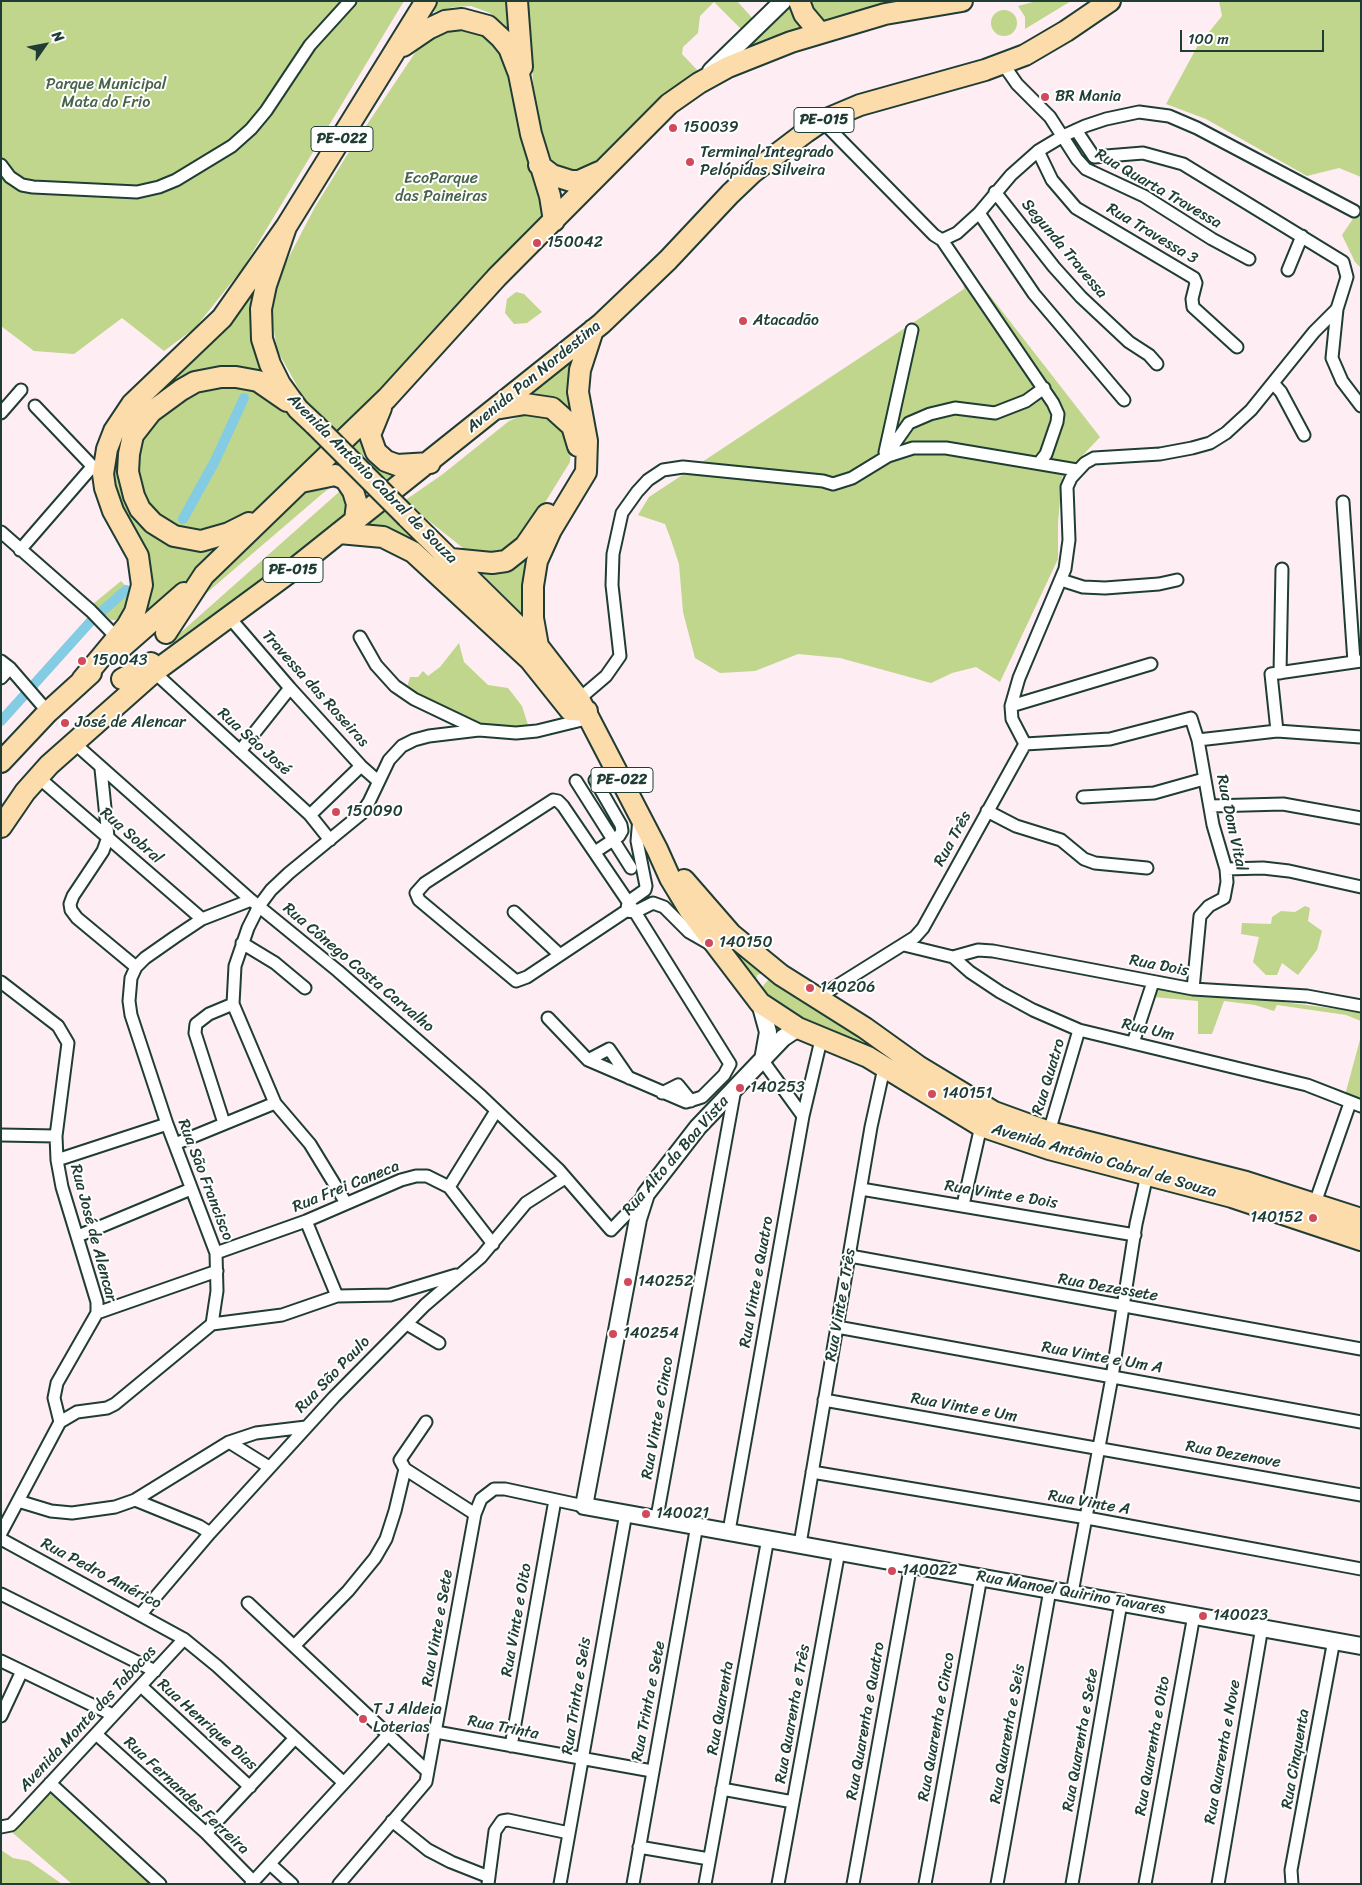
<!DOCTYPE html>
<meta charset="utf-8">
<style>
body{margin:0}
#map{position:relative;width:1362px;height:1885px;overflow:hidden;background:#feedf3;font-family:Sriracha,sans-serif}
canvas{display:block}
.frame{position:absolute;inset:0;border:2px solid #1f3d34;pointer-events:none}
.north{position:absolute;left:20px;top:20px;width:50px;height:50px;-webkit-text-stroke:4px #fff;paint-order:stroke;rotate:57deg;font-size:14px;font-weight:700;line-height:20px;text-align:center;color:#1f3d34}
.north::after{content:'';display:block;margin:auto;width:18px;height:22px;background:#1f3d34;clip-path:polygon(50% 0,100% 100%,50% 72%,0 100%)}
.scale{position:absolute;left:1180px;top:30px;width:144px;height:22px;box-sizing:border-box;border:2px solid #1f3d34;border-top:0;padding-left:6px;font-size:15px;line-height:18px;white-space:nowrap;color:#1f3d34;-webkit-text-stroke:4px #fff;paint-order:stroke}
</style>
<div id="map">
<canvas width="1362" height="1885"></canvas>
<div class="frame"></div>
<div class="north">N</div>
<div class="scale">100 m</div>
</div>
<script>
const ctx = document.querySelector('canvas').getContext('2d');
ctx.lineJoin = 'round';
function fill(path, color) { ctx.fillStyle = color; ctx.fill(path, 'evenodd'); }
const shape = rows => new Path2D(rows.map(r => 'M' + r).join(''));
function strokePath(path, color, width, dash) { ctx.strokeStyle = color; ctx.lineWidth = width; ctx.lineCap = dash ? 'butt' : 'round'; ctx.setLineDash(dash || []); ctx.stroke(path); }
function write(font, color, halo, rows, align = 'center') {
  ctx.font = font + ' Sriracha,sans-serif'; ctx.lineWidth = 4; ctx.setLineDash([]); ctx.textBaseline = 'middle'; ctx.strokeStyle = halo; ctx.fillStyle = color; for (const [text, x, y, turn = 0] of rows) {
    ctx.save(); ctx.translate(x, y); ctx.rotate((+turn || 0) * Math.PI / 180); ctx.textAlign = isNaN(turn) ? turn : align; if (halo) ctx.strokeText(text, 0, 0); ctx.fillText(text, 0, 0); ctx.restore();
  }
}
fill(shape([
 [1,1,347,1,263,109,239,137,187,172,137,188,24,186,1,164],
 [353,1,404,1,243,268,195,328,164,351,122,318,74,354,34,351,1,326,1,177,21,192,137,196,162,191,193,177,240,146,264,122,310,50],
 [432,1,509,1,511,36,504,24,490,13,471,6,454,7,424,14],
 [528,1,737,1,754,20,743,31,714,2,700,16,698,33,683,47,682,54,699,72,586,172,572,174,547,165,535,115],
 [788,1,908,1,740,55],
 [1037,1,1071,1,1025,29,1025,17,1018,6],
 [1219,1,1361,1,1361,177,1339,168,1307,176,1206,119,1166,104,1197,47,1222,16],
 '991 23a13 13 0 1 1 26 0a13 13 0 1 1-26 0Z',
 [477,27,504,51,545,219,342,436,328,426,305,400,277,350,272,318,273,303,280,274,315,207,352,147,425,38,434,32],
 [1361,207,1361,268,1355,262,1342,235],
 [961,262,991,297,1100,437,1062,477,1058,523,1058,559,1000,682,976,667,952,673,931,683,840,658,798,654,755,671,720,673,695,658,683,612,679,564,671,540,665,524,638,515,649,497,964,289],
 [261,272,280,389,209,373,129,434,151,528,229,544,127,636,144,603,105,474,118,429],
 [516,292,524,294,542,312,527,323,514,324,505,313,507,299],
 [584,348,583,470,559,513,528,623,480,572,524,555,576,472,581,451,531,395],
 [238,381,262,389,329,449,244,522,201,533,170,526,146,503,138,471,141,439,157,418,197,388],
 [528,413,545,413,560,422,571,450,570,462,528,530,502,556,468,552,404,501,443,474,509,421],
 [372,419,370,451,358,462,345,449],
 [378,460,401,470,387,491,367,469],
 [341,479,322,494,182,614,205,577,307,485],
 [348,484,353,512,191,637,170,642],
 [381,505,427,550,436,566,348,530],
 [121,581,132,593,124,611,116,620,111,620,93,604],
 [459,643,464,662,488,685,508,688,522,706,529,728,479,727,406,691,410,677,418,677,423,671,428,676,440,667],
 [1305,906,1310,908,1308,921,1322,931,1317,950,1298,975,1282,963,1277,975,1266,975,1253,962,1259,937,1241,934,1242,923,1271,924,1272,917,1281,911,1295,912],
 [701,908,765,972,757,975,755,991],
 [769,979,780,982,864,1033,863,1041,857,1045,833,1040,763,996,762,987],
 [1150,985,1361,1012,1361,1021,1346,1015,1277,1005,1274,1011,1255,1005,1224,1001,1212,1034,1198,1034,1198,1001,1153,997],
 [1361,1036,1361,1101,1345,1095],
 [51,1779,163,1884,72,1884,7,1828],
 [1,1850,13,1858,29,1861,62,1884,1,1884]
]), '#bfd68c');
strokePath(shape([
 [183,519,215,461,244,398],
 [1,721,91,621,126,590]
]), '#83cce3', 10);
const street = shape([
 [1003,64,1017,84,1050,117,1077,159,1086,169,1144,196,1212,239,1249,259],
 [822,121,934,235,942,240,957,233,979,213,1011,175,1038,151,1063,136,1085,126,1106,119,1139,112,1169,116,1197,128,1354,211],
 [1076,130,1094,157,1143,153,1183,164,1343,262,1347,277,1337,309,1332,358,1342,381,1361,406],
 [1038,151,1052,180,1076,208,1194,278,1196,283,1192,299,1193,307,1237,347],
 [1,165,10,177,22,185,33,187,137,192,159,187,176,180,232,146,251,129,266,111,310,45,350,1],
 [995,192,1054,267,1081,297,1129,342,1149,355,1157,364],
 [979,213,1034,294,1124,400],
 [942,240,1053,403,1058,414,1057,422,1046,454,1039,463],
 [1288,270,1302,236],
 [1273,383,1281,392,1304,435],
 [35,406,97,471],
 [1,413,21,390],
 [885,452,912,330],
 [885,457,909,423,930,414,955,408,995,413,1026,401,1044,388],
 [1343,502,1354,662],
 [1,532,91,611,120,641],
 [20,550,92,467],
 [1061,580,1083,587,1105,588,1159,584,1177,580],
 [229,617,290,688,361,766,378,781],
 [360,637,376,665,395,686,414,699,479,730],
 [1,661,10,668,48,712],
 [154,672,310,815,330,840],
 [1280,673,1282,569],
 [1,678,10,668],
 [579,699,606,676,620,656,612,585,613,554,622,513,637,492,648,480,663,470,683,467,823,481,833,484,852,478,888,456,913,448,946,448,1077,470],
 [1011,706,1151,664],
 [1277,731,1271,674,1361,661],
 [1198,740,1277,731,1361,737],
 [73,742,251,900,338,971,481,1096,559,1170,611,1230,645,1195],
 [1025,744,1012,719,1011,706,1019,678,1065,569,1069,540,1067,487,1071,478,1085,463,1094,458,1160,454,1192,448,1210,443,1226,433,1251,410,1314,332,1337,309],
 [1025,744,1110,739,1191,718,1198,740,1213,825,1226,869,1227,882,1224,898,1209,906,1200,916,1193,989],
 [240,751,290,688],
 [101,769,108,837,103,851,73,896,70,904,71,910,77,918,136,967],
 [38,777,202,919],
 [576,781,631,868],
 [1083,797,1154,793,1204,779],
 [1210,806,1283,804,1361,818],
 [987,811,1016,826,1061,840,1084,859,1095,863,1147,868],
 [310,815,361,766],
 [595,852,619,836,622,831,621,825,595,780],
 [1226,869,1263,868,1289,871,1361,887],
 [627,909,628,902,645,890,646,886,637,841,639,818],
 [514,912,560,955],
 [242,943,275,963,305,988],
 [904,945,953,957,970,972,1000,992,1033,1010,1079,1030,1307,1085,1361,1106],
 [953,957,978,950,993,951,1193,989,1307,996,1361,1006],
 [1,982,58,1026,68,1043,56,1136,57,1160,62,1187,97,1302,97,1313,57,1383,54,1398,60,1422],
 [819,997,915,937,923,928,1025,744],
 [548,1018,588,1060,686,1102,702,1097,724,1075,730,1064,635,912,563,806,558,801,553,800,425,883,416,893,419,900,516,981,527,977,626,911,635,912,653,903,664,907,689,932,710,944],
 [1133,1043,1153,982],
 [588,1060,609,1049,629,1078],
 [763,1061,803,1116],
 [662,1093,678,1085,691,1101],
 [224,1123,195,1033,196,1024,209,1014,233,1004],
 [1049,1132,1079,1030],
 [1,1135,56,1136],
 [175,1144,275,1103],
 [57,1160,167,1124],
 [449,1187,496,1111],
 [861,1189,1135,1235],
 [346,1203,310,1144,275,1103,233,1004,235,966,248,928,259,906,271,890,289,873,361,814,369,802,389,760,402,746,414,740,429,736,479,730,516,733,537,731,590,718],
 [1315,1203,1350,1103],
 [963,1205,981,1126],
 [306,1221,337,1296],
 [78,1236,191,1189],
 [216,1253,306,1221,401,1180,416,1176,427,1176,449,1187,493,1244],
 [850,1256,1361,1349],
 [97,1313,217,1271],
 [212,1324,282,1315,337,1296,390,1295,456,1275],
 [407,1324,439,1343],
 [837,1327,1361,1422],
 [824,1400,1361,1495],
 [229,1442,269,1467],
 [405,1469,475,1514],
 [812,1472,1087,1518,1361,1569],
 [135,1500,199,1526,210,1533],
 [18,1501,51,1511,72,1513,115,1507,135,1500,229,1442,256,1433,306,1427],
 [657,1517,735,1089],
 [729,1531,803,1116,821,1040],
 [1,1533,60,1422,77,1412,107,1408,115,1404,212,1324,217,1291,216,1253,167,1124,131,1015,129,1001,131,978,136,967,145,958,175,937,202,919,251,900],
 [1,1539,184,1639,217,1666,344,1783],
 [800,1544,871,1127,884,1068],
 [1072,1593,1112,1377,1136,1224,1147,1175],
 [1,1594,155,1671],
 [248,1603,427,1771],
 [141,1614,210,1533,334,1397,425,1305,481,1257,526,1203,565,1178],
 [295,1645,348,1591,375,1558,386,1539,395,1511,405,1469,400,1460,426,1422],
 [1,1661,113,1715],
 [141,1686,250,1787],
 [1,1716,22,1671],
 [436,1732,652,1771],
 [96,1734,206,1833,253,1881],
 [511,1746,555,1500],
 [50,1783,160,1884],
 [722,1789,793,1802],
 [392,1821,428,1850,451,1862,489,1877],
 [1,1827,11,1825,16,1820,184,1639],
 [206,1833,295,1738],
 [639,1847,709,1859],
 [270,1864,292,1884],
 [251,1884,388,1735],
 [339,1884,426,1782,475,1514,481,1499,494,1489,505,1489,584,1506],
 [488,1884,495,1831,502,1821,508,1820,569,1833],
 [560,1884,626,1513],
 [633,1884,697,1525],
 [705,1884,768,1538],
 [778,1884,839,1551],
 [853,1884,911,1564],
 [925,1884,981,1577],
 [997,1884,1050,1590],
 [1072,1884,1121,1603],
 [1145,1884,1194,1615],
 [1218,1884,1262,1627],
 [1292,1884,1291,1870,1334,1640]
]);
const secondary = shape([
 [711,71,783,1],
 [760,1003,768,1032,763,1060],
 [798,1028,783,1038,698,1127,646,1194,638,1219,584,1506,1361,1646]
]);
const highway = shape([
 [517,1,522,67],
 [799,1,804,14,820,33],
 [403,46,428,29,445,21,462,19,488,26,501,38,509,48,519,74,531,134,550,196,554,221],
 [539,165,552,175,571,181,579,181,599,172],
 [381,408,370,435,376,452,386,461,397,465,430,463],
 [495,409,525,404,552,408,572,426,578,446],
 [315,425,298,409,280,384,270,364,262,339,261,309,266,285,286,227,426,1],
 [301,482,335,475,345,479,353,491,357,504,355,520],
 [407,517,538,646,579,699,657,849,670,878,690,911,760,1003,798,1028,868,1057,981,1126,1049,1149,1232,1197,1361,1240],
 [249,523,229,533,201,541,174,536,153,523,140,509,134,496,128,472,129,454,133,435,151,412,181,390,195,382,221,377,236,377,258,381,287,401],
 [339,533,383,537,413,552,530,660,570,710,587,711],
 [451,559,492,563,506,561,525,546,547,514],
 [166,633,204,575,387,398,497,277,669,104,699,83,728,67,791,42,885,14,962,1],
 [538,646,533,618,533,586,537,561,551,530,586,472,587,441,578,392,580,370,593,330],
 [119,650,184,593],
 [122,679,151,663],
 [82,680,127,626,135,612,142,585,138,556,113,511,105,488,103,474,107,449,114,431,132,404,222,318,286,227],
 [1,762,48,712,91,673],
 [1,827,25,792,49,765,154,672,294,569,601,324,668,260,730,194,752,173,806,132,822,121,860,105,985,70,1025,55,1066,31,1110,1],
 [684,880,731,934,781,975,865,1028,918,1066,994,1112,1049,1132,1246,1182,1361,1219]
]);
strokePath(street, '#1f3d34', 15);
strokePath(secondary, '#1f3d34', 20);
strokePath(highway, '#1f3d34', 24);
strokePath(street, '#fff', 11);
strokePath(secondary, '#fff', 16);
strokePath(highway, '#fddcac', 20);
const highwayBridge = shape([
 [315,425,407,517]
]);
strokePath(highwayBridge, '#1f3d34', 24, []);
strokePath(highwayBridge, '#fddcac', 20);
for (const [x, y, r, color] of [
 [1045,97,5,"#d1495b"],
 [673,128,5,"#d1495b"],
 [690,162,5,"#d1495b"],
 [537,243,5,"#d1495b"],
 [743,321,5,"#d1495b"],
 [82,661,5,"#d1495b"],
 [65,723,5,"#d1495b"],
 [336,812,5,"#d1495b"],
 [709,943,5,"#d1495b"],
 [810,988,5,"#d1495b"],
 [740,1088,5,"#d1495b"],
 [932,1094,5,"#d1495b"],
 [1313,1218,5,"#d1495b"],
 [628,1282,5,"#d1495b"],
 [613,1334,5,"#d1495b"],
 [646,1514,5,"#d1495b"],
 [892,1571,5,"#d1495b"],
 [1203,1616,5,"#d1495b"],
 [363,1719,5,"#d1495b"]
]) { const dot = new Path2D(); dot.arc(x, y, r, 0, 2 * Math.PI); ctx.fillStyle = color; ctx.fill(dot); strokePath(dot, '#fff', 2); }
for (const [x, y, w] of [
 [824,120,60],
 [342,139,62],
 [293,570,60],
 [622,780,62]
]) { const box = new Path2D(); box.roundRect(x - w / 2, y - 12.5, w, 25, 4); ctx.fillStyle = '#fff'; ctx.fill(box); strokePath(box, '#1f3d34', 1); }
write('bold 15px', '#1f3d34', null, [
 ["PE-015",824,120],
 ["PE-022",342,139],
 ["PE-015",293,570],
 ["PE-022",622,780]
]);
write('16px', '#47634a', '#fff', [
 ["Parque Municipal",106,85],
 ["Mata do Frio",106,103],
 ["EcoParque",441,179],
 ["das Paineiras",441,197]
]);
write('16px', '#1f3d34', '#fff', [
 ["BR Mania",1055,97],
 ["150039",683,128],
 ["Terminal Integrado",700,153],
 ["Pelópidas Silveira",700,171],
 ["150042",547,243],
 ["Atacadão",753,321],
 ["150043",92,661],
 ["José de Alencar",75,723],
 ["150090",346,812],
 ["140150",719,943],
 ["140206",820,988],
 ["140253",750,1088],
 ["140151",942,1094],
 ["140152",1303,1218,"right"],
 ["140252",638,1282],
 ["140254",623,1334],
 ["140021",656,1514],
 ["140022",902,1571],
 ["140023",1213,1616],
 ["T J Aldeia",373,1710],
 ["Loterias",373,1728]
], 'left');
write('16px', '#1f3d34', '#fff', [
 ["Rua Quarta Travessa",1158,189,30],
 ["Rua Travessa 3",1152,234,31],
 ["Segunda Travessa",1064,249,50],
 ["Avenida Pan Nordestina",534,377,-39],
 ["Avenida Antônio Cabral de Souza",372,479,45],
 ["Travessa das Roseiras",315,689,48],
 ["Rua São José",254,742,42],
 ["Rua Dom Vital",1231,823,78],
 ["Rua Sobral",131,836,41],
 ["Rua Três",953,839,-61],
 ["Rua Dois",1159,966,11],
 ["Rua Cônego Costa Carvalho",358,968,40],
 ["Rua Um",1148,1030,13],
 ["Rua Quatro",1049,1077,-73],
 ["Rua Alto da Boa Vista",676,1156,-49],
 ["Avenida Antônio Cabral de Souza",1104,1161,16],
 ["Rua São Francisco",205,1180,69],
 ["Rua Frei Caneca",346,1187,-22],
 ["Rua Vinte e Dois",1001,1195,9],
 ["Rua José de Alencar",93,1233,75],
 ["Rua Vinte e Quatro",757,1282,-80],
 ["Rua Dezessete",1108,1288,10],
 ["Rua Vinte e Três",841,1305,-80],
 ["Rua Vinte e Um A",1102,1358,10],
 ["Rua São Paulo",333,1375,-46],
 ["Rua Vinte e Um",964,1408,10],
 ["Rua Vinte e Cinco",658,1418,-80],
 ["Rua Dezenove",1233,1455,10],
 ["Rua Vinte A",1089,1503,10],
 ["Rua Pedro Américo",101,1574,28],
 ["Rua Manoel Quirino Tavares",1071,1593,10],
 ["Rua Vinte e Oito",517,1620,-80],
 ["Rua Vinte e Sete",438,1628,-80],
 ["Rua Trinta e Seis",577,1696,-81],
 ["Rua Trinta e Sete",649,1701,-79],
 ["Rua Quarenta",721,1708,-80],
 ["Rua Quarenta e Três",793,1714,-80],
 ["Avenida Monte das Tabocas",88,1719,-47],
 ["Rua Quarenta e Quatro",866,1721,-80],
 ["Rua Henrique Dias",207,1725,42],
 ["Rua Quarenta e Cinco",937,1727,-80],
 ["Rua Trinta",503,1728,11],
 ["Rua Quarenta e Seis",1008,1734,-80],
 ["Rua Quarenta e Sete",1081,1740,-80],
 ["Rua Quarenta e Oito",1153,1746,-80],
 ["Rua Quarenta e Nove",1223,1752,-80],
 ["Rua Cinquenta",1296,1759,-80],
 ["Rua Fernandes Ferreira",186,1796,43]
]);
</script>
